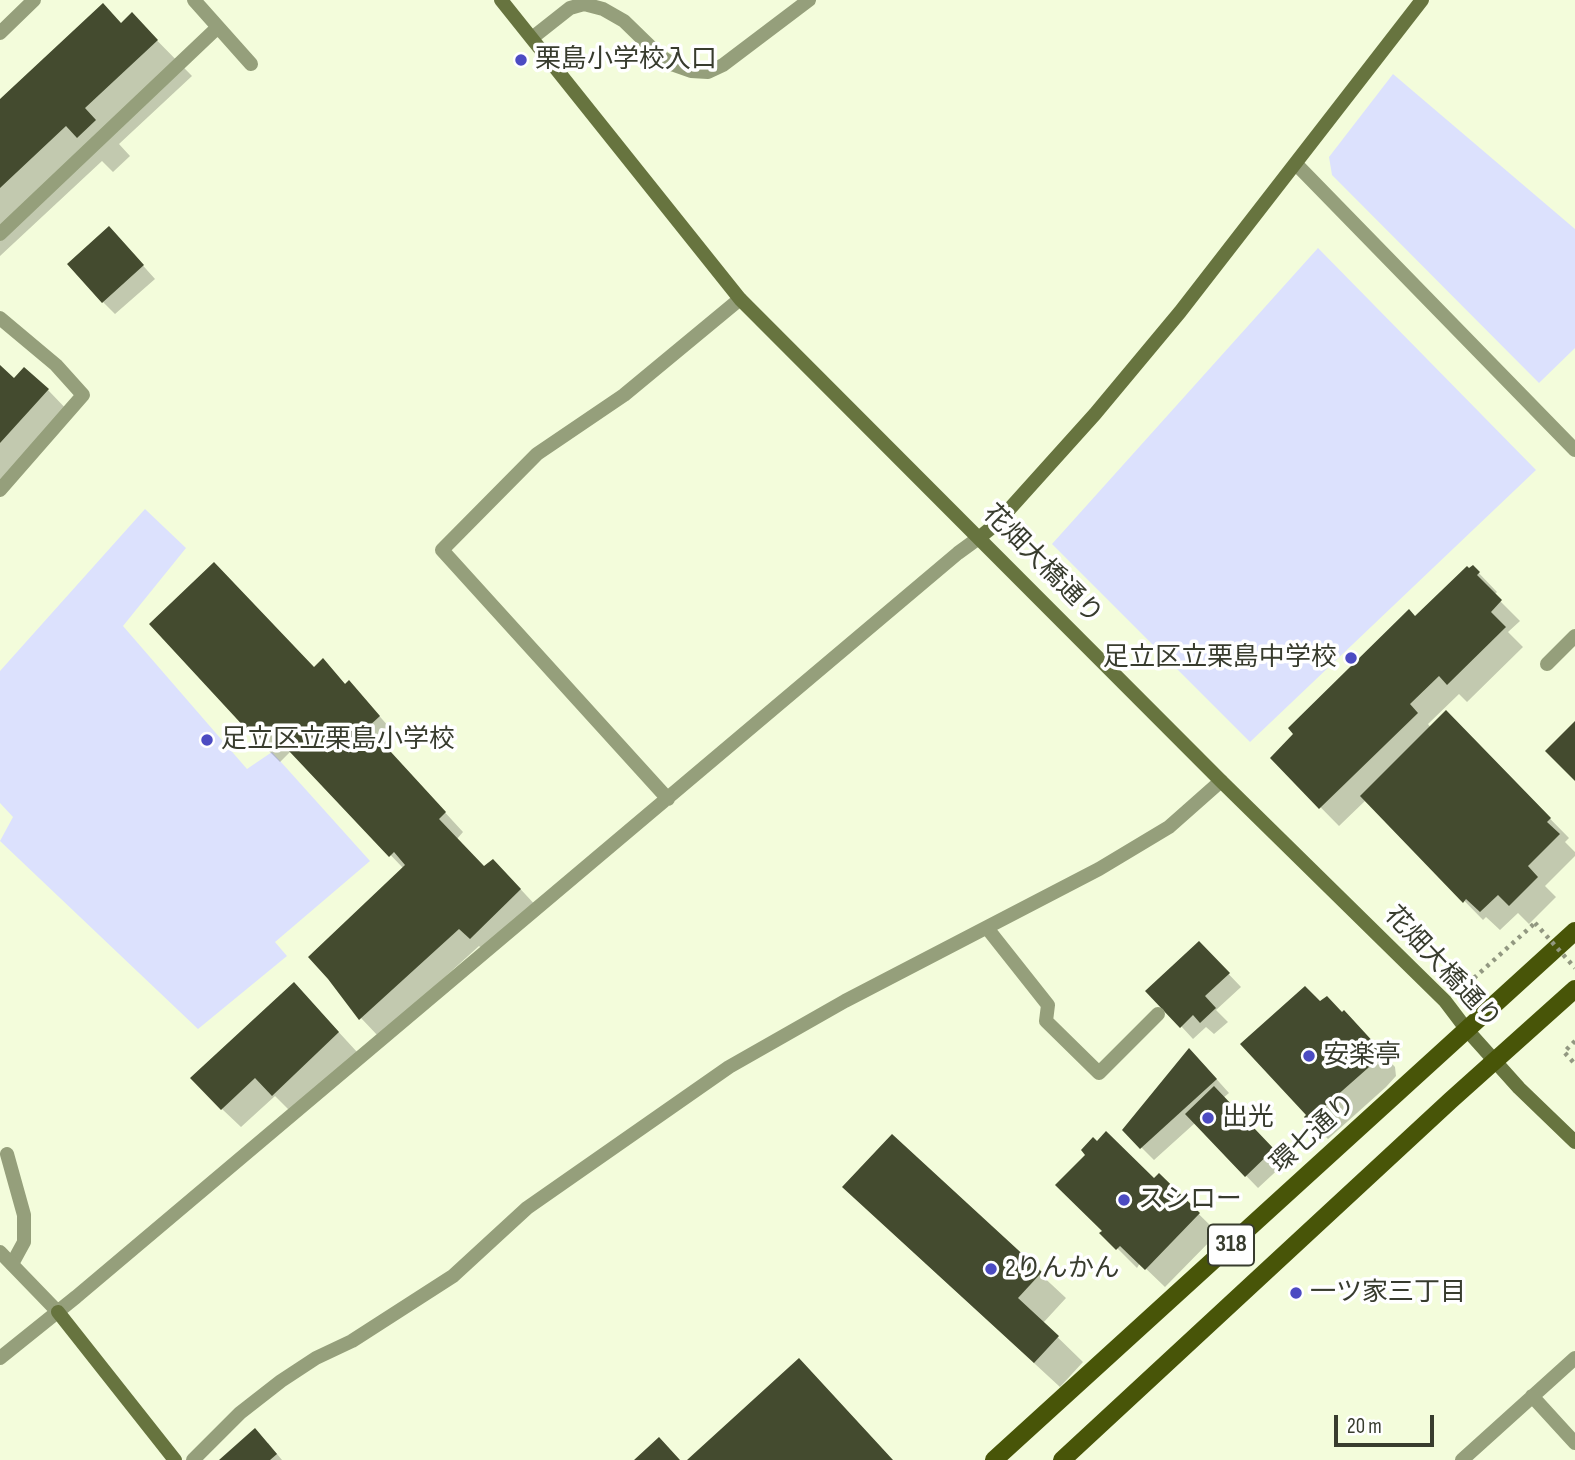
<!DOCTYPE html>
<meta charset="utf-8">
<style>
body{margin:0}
#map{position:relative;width:1575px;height:1460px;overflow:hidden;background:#f3fcdb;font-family:"Sofia Sans Condensed",sans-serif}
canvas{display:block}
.scale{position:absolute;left:1334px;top:1415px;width:100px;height:32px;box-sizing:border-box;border:4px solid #383c2e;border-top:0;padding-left:9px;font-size:21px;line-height:24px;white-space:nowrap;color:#383c2e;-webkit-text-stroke:5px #fff;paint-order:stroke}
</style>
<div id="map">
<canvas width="1575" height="1460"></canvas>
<div class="scale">20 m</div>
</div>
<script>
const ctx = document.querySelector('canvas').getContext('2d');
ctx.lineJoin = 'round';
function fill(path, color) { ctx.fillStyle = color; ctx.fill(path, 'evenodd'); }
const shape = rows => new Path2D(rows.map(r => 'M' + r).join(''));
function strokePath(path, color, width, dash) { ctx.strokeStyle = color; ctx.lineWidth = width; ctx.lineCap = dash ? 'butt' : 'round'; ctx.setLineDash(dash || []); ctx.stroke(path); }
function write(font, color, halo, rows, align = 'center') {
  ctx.font = font + ' "Sofia Sans Condensed","Noto Sans JP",sans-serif'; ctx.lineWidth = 7; ctx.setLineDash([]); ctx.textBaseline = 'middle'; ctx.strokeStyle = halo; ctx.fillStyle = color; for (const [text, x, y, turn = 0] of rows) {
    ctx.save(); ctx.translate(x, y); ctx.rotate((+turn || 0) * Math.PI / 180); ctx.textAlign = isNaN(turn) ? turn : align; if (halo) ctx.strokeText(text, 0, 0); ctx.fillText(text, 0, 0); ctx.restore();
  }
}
fill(shape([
 [1393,74,1575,229,1575,348,1539,383,1332,175,1329,157],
 [1318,248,1536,470,1250,742,1052,544],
 [145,509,186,548,123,626,247,769,272,752,370,861,275,942,287,956,198,1029,0,841,13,817,0,803,0,671]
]), '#dce1fd');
fill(shape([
 [132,15,192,76,119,144,130,156,113,172,102,161,0,256,0,101,122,25],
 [121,241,155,279,115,314,103,302],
 [0,367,14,380,48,390,72,415,0,495],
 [1473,567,1497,592,1494,595,1520,621,1508,632,1523,647,1467,702,1459,694,1428,724,1431,728,1446,713,1569,838,1565,842,1575,852,1575,856,1545,886,1556,897,1529,924,1518,913,1500,930,1486,917,1483,920,1366,800,1339,826,1272,758,1415,618],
 [323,661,346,685,367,702,397,736,385,747,463,832,457,839,484,868,512,880,539,909,490,956,479,946,379,1037,361,1018,403,868,291,751,280,762,261,743,314,669],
 [1199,943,1241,987,1216,1010,1228,1022,1214,1034,1206,1027,1193,1039,1181,1026],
 [312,1003,357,1052,292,1113,275,1096,241,1127,222,1109],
 [1320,1003,1363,1032,1395,1067,1396,1076,1386,1087,1328,1139,1306,1117],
 [1202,1063,1229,1093,1223,1098,1285,1163,1258,1188,1195,1123,1154,1160,1141,1147],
 [892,1136,1066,1298,1043,1323,1083,1362,1060,1387,870,1212],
 [1159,1175,1218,1233,1165,1287,1140,1263,1137,1268,1102,1233],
 [268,1443,282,1460,221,1460]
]), '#0003');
fill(shape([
 [103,3,121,23,132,12,158,40,85,108,96,120,77,138,66,126,0,188,0,99],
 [109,226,144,265,102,303,67,264],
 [0,365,14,378,24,367,49,389,0,443],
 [214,562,314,667,323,658,345,684,349,680,380,716,368,727,446,812,439,819,484,866,493,859,521,889,470,939,459,929,359,1020,328,979,308,957,405,865,394,852,389,857,272,733,260,744,149,624],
 [1473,565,1480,572,1477,575,1502,600,1491,612,1506,627,1447,685,1439,676,1410,704,1418,713,1319,809,1270,758,1293,734,1288,728,1409,609,1415,616,1467,566,1469,568],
 [1446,710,1551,818,1547,822,1560,834,1528,866,1538,877,1509,906,1498,895,1480,912,1466,899,1463,903,1360,796],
 [1575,721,1575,781,1545,751],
 [1199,941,1230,973,1205,996,1216,1008,1200,1023,1193,1015,1180,1028,1145,991],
 [294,982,339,1032,272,1096,255,1078,221,1110,190,1078],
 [1305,986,1320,1001,1327,996,1342,1012,1344,1010,1377,1046,1378,1051,1376,1059,1368,1068,1308,1121,1304,1117,1306,1115,1240,1044],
 [1189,1048,1217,1079,1140,1149,1122,1130],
 [1214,1086,1274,1149,1245,1177,1185,1114],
 [1106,1131,1154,1178,1159,1173,1200,1213,1145,1270,1120,1246,1116,1250,1099,1233,1102,1231,1055,1185,1085,1155,1081,1150,1093,1137,1097,1141],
 [892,1134,1042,1272,1018,1298,1059,1336,1034,1363,842,1187],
 [799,1358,893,1460,687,1460],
 [255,1428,277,1454,270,1460,219,1460],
 [659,1437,680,1460,634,1460]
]), '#444b2f');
strokePath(shape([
 [1474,978,1535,923],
 [1575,1041,1564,1052,1575,1064]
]), '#929881', 4.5, [3.5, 5]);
strokePath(shape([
 [194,0,251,64],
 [532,38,570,8,584,4,603,9,624,21,660,56,674,65,691,71,708,72,723,65,809,0],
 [0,234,218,27],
 [0,318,56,365,83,395,0,490],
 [1547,664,1575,636],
 [987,928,1048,1005,1046,1021,1099,1073,1158,1014],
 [7,1154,24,1215,24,1242,12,1264]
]), '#959f7b', 14);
strokePath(shape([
 [0,33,34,0],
 [1296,164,1575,450],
 [668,799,442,550,537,454,624,395,740,299],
 [0,1252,58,1312],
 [0,1358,76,1297,958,553,980,537],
 [1532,1396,1575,1443],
 [193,1460,240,1413,281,1381,316,1358,352,1341,453,1276,527,1208,729,1067,845,1001,1099,869,1169,827,1221,781],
 [1462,1460,1575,1358]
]), '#959f7b', 14);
strokePath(shape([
 [501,0,740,299,1221,781,1445,1001,1467,1030,1519,1088,1575,1142],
 [980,537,996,524,1095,414,1180,312,1422,0],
 [58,1312,175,1460]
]), '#67743f', 14);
strokePath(shape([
 [994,1460,1575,931],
 [1062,1460,1451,1100,1575,989]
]), '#485508', 18);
strokePath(shape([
 [1535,923,1575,968]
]), '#929881', 4.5, [3.5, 5]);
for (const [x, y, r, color] of [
 [521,60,7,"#4c4bc2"],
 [1351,658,7,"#4c4bc2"],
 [207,740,7,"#4c4bc2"],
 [1309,1056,7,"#4c4bc2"],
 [1208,1118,7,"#4c4bc2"],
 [1124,1200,7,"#4c4bc2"],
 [991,1269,7,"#4c4bc2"],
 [1296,1293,7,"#4c4bc2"]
]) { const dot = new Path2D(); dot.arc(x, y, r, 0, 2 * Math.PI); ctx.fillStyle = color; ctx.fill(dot); strokePath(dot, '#fff', 2.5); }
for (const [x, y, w] of [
 [1231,1245,46]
]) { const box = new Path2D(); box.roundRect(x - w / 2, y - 20.5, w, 41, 5); ctx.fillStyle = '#fff'; ctx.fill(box); strokePath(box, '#383c2e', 2); }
write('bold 24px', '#383c2e', null, [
 ["318",1231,1245]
]);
write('26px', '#383c2e', '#fff', [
 ["栗島小学校入口",535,60],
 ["足立区立栗島中学校",1337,658,"right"],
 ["足立区立栗島小学校",221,740],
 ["安楽亭",1323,1056],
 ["出光",1222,1118],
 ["スシロー",1138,1200],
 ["2りんかん",1005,1269],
 ["一ツ家三丁目",1310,1293]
], 'left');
write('26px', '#383c2e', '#fff', [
 ["花畑大橋通り",1042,565,45],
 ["花畑大橋通り",1442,968,47],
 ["環七通り",1314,1134,-42]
]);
</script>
